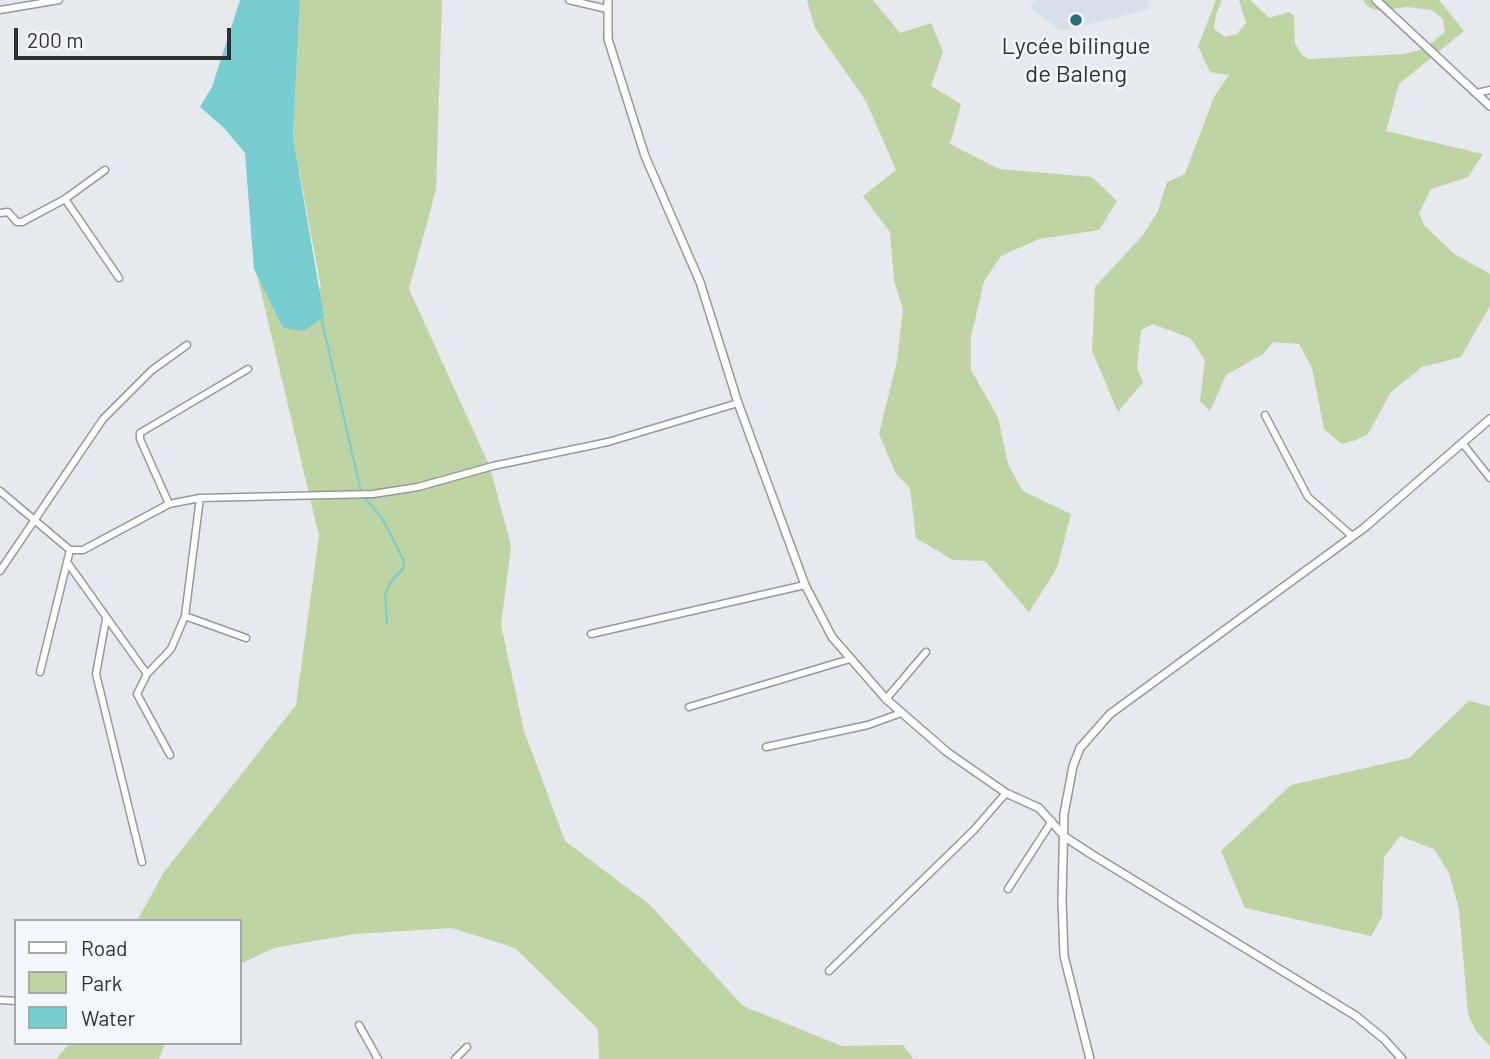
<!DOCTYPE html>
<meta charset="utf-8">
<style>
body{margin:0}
#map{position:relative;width:1490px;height:1059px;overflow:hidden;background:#e6e9ee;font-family:Barlow,sans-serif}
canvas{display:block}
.legend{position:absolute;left:14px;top:919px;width:228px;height:126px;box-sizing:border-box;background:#f3f6fb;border:2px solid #a5a7ab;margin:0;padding:9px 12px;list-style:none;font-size:21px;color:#2f3032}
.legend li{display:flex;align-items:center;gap:14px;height:35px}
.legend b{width:35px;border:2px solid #a5a7ab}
.scale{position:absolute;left:14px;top:28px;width:217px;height:32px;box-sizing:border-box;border:4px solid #2f3032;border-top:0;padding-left:9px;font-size:21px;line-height:24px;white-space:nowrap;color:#2f3032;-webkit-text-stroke:5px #f3f6fb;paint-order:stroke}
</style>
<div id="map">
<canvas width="1490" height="1059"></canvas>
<ul class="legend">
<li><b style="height:9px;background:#fff"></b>Road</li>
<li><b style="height:19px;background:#bed4a2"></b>Park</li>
<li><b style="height:19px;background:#77cdd0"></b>Water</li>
</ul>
<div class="scale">200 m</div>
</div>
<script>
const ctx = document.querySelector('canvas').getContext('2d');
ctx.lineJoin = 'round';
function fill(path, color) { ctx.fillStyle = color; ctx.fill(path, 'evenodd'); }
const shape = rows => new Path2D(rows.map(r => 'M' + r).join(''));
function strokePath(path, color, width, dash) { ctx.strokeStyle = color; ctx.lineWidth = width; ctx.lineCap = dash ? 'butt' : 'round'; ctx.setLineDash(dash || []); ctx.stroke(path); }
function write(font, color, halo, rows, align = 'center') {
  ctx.font = font + ' Barlow,sans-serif'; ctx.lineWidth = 5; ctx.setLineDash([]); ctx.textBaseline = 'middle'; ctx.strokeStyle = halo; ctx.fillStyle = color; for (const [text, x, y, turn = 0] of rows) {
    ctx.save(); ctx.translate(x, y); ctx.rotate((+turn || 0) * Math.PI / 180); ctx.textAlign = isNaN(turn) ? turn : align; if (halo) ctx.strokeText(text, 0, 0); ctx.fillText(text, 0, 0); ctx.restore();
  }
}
fill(shape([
 [1036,0,1148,0,1149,9,1061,31,1030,7]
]), '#d7dfea');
fill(shape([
 [300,0,442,0,436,189,409,289,490,467,511,546,501,625,524,731,565,841,650,905,743,1006,842,1046,903,1045,914,1059,599,1059,598,1029,515,948,452,928,355,934,274,948,240,964,240,921,137,921,164,872,296,705,319,536,254,262,283,328,321,288,293,137],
 [807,0,873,0,900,33,931,23,943,52,931,86,961,104,950,144,999,169,1092,177,1117,201,1099,230,1039,239,1001,256,984,281,971,337,971,370,998,417,1008,464,1023,491,1071,514,1057,568,1029,612,985,561,953,560,916,538,910,488,896,474,879,434,897,361,903,309,894,280,890,232,863,196,896,170,866,101,815,28],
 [1216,0,1222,0,1216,14,1214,29,1225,37,1237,34,1246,23,1239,0,1250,0,1269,18,1289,12,1294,16,1295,44,1303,56,1309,59,1404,54,1424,49,1445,32,1443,19,1432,10,1407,7,1380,11,1368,7,1363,0,1439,0,1464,31,1399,84,1386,131,1483,154,1468,177,1431,189,1419,213,1424,225,1453,253,1490,274,1490,306,1461,357,1422,367,1391,392,1368,434,1356,440,1342,444,1324,429,1312,368,1299,344,1273,342,1263,354,1226,375,1210,411,1200,401,1205,360,1190,338,1153,324,1141,330,1137,368,1143,382,1118,412,1092,351,1095,287,1143,235,1158,211,1167,182,1185,174,1214,97,1229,75,1210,72,1198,46],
 [1469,701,1490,706,1490,1046,1476,1031,1468,1014,1459,909,1449,873,1434,849,1400,836,1384,857,1382,917,1371,936,1245,908,1221,851,1291,785,1409,758],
 [70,1043,165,1043,159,1059,56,1059]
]), '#bed4a2');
fill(shape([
 [240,0,300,0,293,137,324,317,304,331,283,328,254,269,245,153,224,128,200,107,212,87]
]), '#77cdd0');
strokePath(shape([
 [321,317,361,492],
 [364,497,382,518,404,561,403,569,392,580,385,594,387,624]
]), '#77cdd0', 2);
const minor = shape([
 [569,0,607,9],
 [0,10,59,0],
 [1477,93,1490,90],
 [65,199,119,278],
 [0,213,8,212,17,222,22,222,65,199,105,170],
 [1265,415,1308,497,1352,536],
 [1463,444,1490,478],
 [0,491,70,550,83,550,169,504,200,498,373,494,418,487,493,466,608,442,738,403],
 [169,504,140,439,140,433,248,369],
 [67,562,147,674,137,694,170,755],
 [0,571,103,419,152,370,187,345],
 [185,616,246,638],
 [106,619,96,674,142,862],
 [591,634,805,585],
 [40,672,70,550],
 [147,674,171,649,185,616,200,498],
 [886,699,926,652],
 [689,707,850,659],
 [766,747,868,725,901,713],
 [1008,889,1052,821],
 [829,971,973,831,1006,793],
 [0,1000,16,1001],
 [359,1025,378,1059],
 [455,1059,467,1047]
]);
const tertiary = shape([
 [608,0,608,39,645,156,700,282,738,403,805,585,832,637,886,699,947,752,1006,793,1039,808,1065,837,1091,854,1356,1016,1384,1039,1402,1059],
 [1376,0,1490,106],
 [1090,1059,1064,956,1062,900,1064,814,1073,766,1080,748,1110,714,1364,528,1490,419]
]);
strokePath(minor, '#95989c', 9);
strokePath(tertiary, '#95989c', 10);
strokePath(minor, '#fff', 6);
strokePath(tertiary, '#fff', 7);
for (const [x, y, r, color] of [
 [1076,20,7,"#256e77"]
]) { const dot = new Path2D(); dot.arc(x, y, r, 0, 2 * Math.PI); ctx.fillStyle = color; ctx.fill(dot); strokePath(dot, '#f3f6fb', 2.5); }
write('24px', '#2f3032', '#f3f6fb', [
 ["Lycée bilingue",1076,46],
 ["de Baleng",1076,74]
]);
</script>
